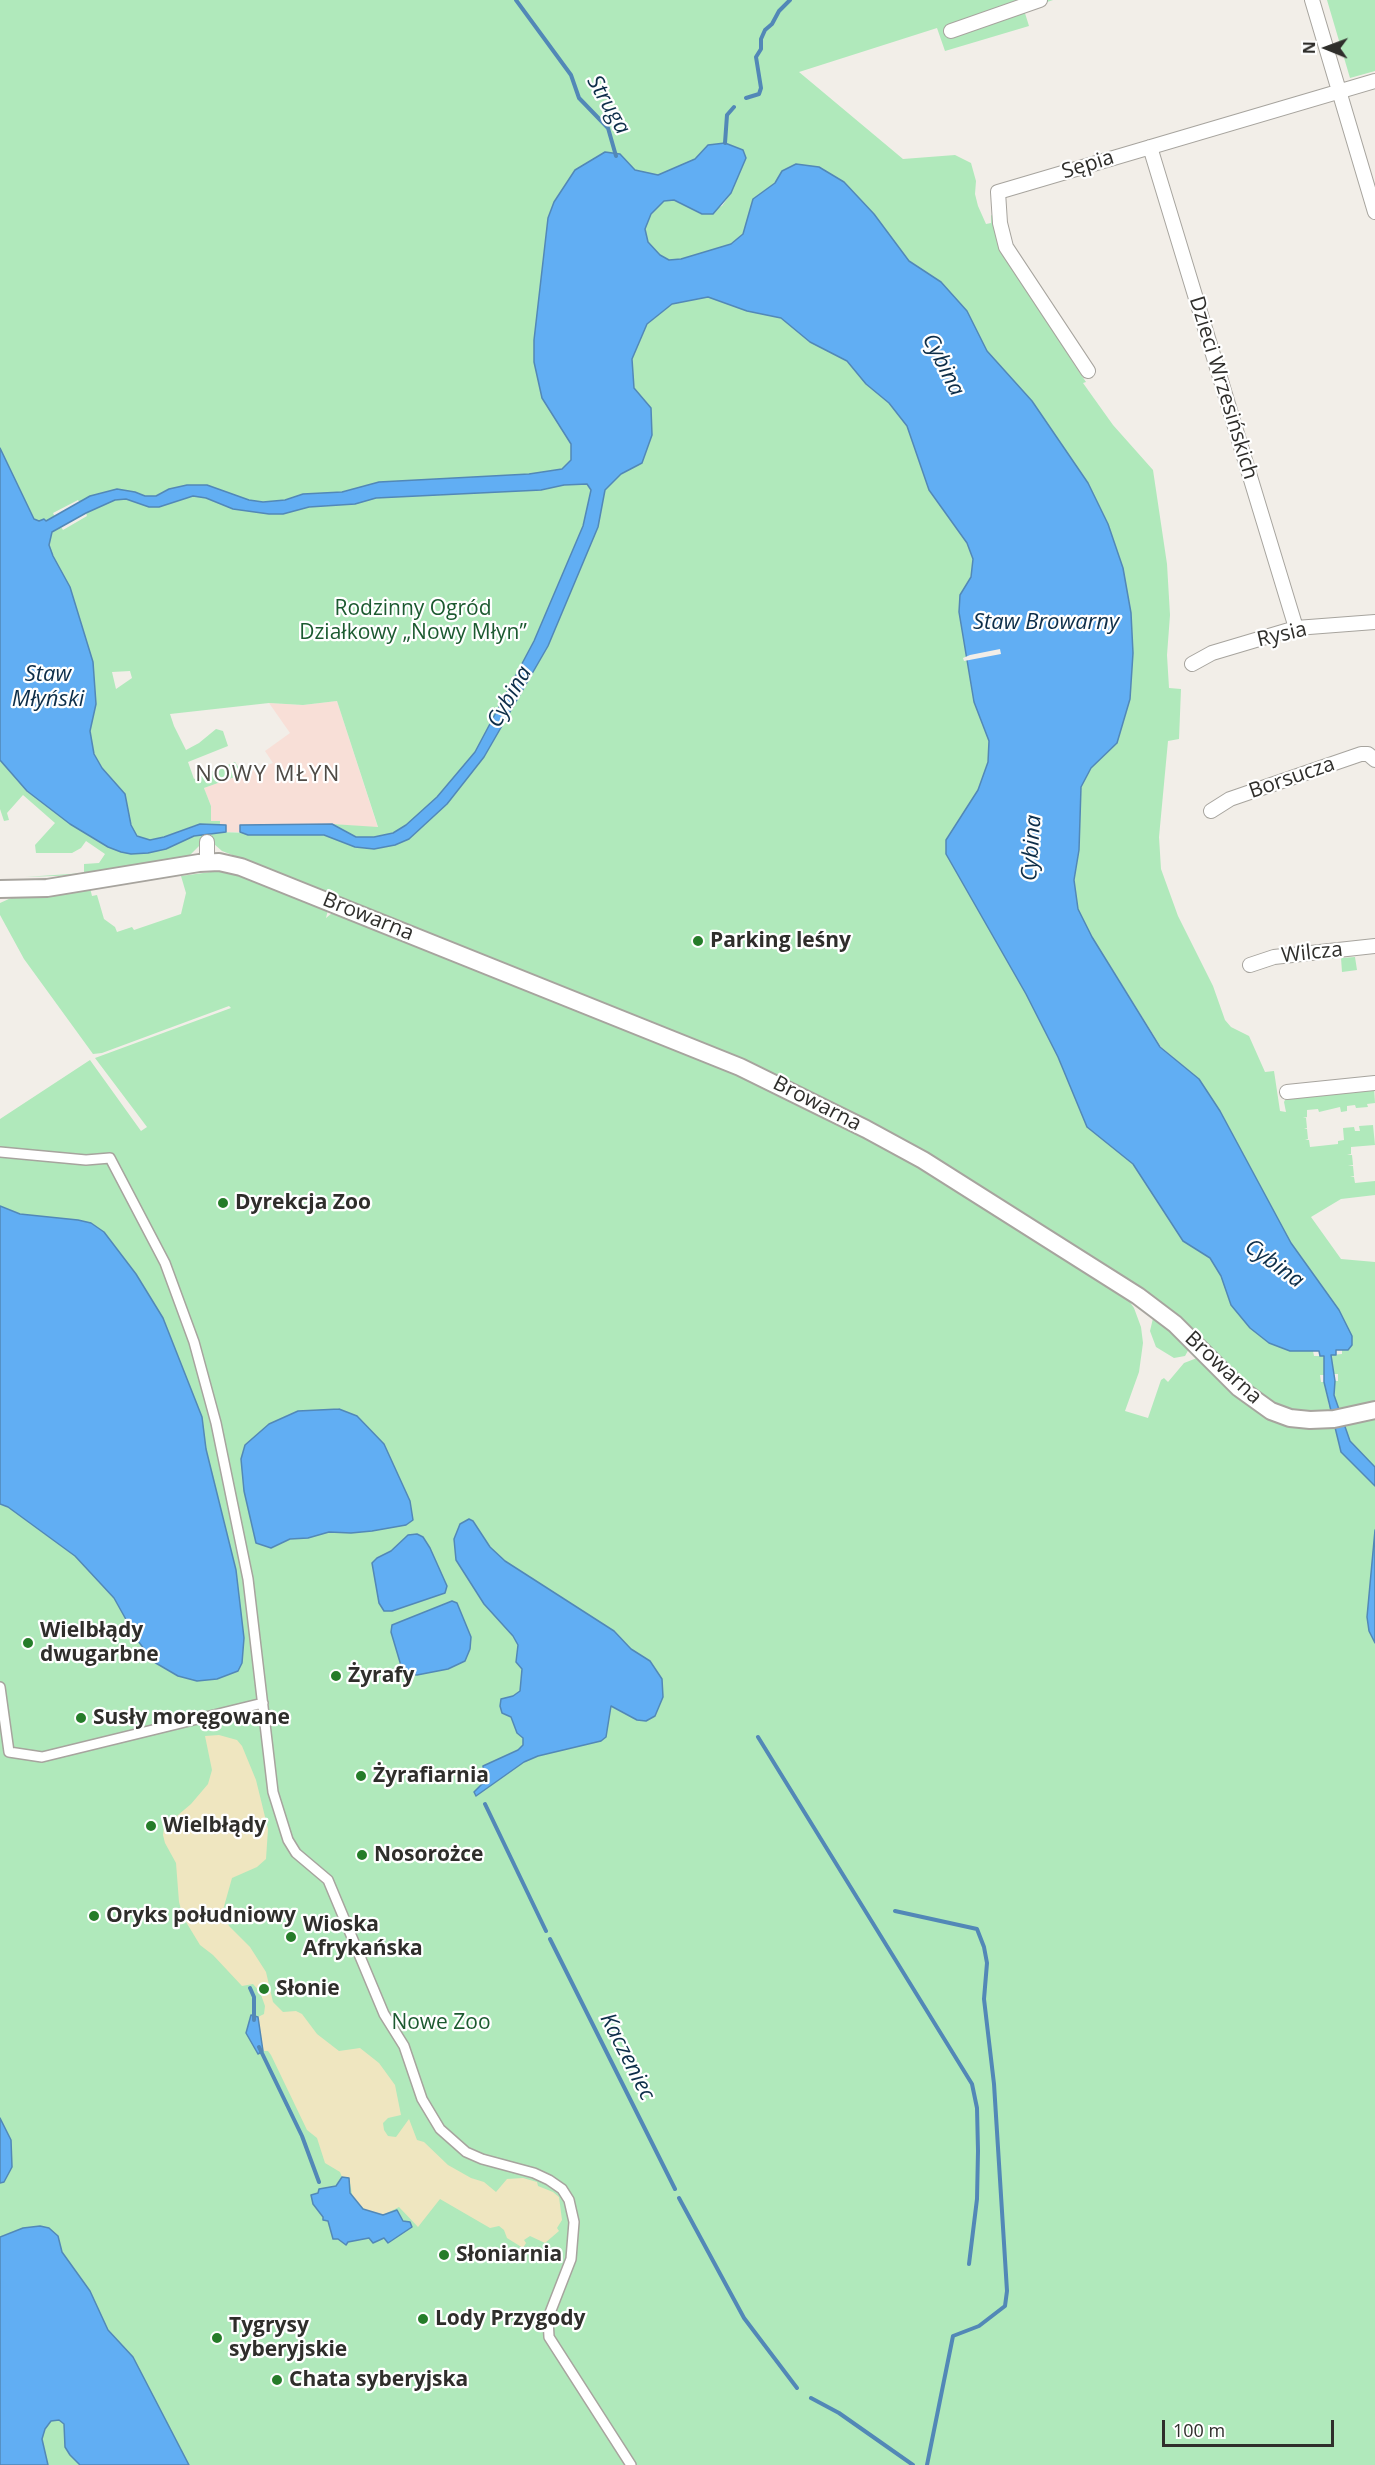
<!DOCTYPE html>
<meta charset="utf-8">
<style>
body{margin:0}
#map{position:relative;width:1375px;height:2465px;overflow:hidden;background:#f2eee8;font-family:"Open Sans",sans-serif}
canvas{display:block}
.north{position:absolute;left:1297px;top:18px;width:60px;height:60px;-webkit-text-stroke:4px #fff;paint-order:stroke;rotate:271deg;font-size:16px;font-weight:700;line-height:24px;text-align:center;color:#2f2e2b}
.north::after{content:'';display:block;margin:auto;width:21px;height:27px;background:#2f2e2b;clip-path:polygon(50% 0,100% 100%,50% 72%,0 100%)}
.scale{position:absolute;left:1162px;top:2420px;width:172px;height:27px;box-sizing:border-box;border:3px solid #2f2e2b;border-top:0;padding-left:8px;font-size:18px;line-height:21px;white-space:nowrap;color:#2f2e2b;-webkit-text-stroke:4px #fff;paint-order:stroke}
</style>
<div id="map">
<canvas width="1375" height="2465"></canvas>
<div class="north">N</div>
<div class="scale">100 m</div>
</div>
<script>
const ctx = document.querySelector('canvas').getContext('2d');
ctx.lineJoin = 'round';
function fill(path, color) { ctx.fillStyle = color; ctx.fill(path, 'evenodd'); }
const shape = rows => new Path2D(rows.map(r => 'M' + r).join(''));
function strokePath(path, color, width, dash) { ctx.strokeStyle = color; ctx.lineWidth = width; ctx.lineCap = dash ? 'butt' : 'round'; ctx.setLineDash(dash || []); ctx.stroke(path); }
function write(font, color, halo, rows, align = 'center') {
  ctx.font = font + ' "Open Sans",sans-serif'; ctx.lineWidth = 4.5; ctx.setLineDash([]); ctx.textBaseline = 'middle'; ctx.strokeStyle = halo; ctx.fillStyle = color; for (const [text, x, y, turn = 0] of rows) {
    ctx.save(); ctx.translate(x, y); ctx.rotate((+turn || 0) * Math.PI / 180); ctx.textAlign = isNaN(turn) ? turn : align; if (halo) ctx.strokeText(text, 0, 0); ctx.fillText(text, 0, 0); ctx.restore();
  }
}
fill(shape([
 [337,701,378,828,332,824,241,825,240,832,226,832,226,825,220,825,219,821,211,821,211,806,204,788,273,763,265,751,290,733,269,703,303,705]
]), '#f8dfd7');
fill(shape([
 [0,0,1053,0,1024,10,1029,26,945,51,937,28,799,72,903,159,955,155,971,163,976,181,975,194,978,206,986,224,991,223,991,215,993,216,1067,345,1072,361,1086,382,1083,383,1113,425,1153,470,1167,564,1170,615,1167,655,1169,688,1181,689,1179,739,1168,741,1159,837,1161,869,1178,916,1213,986,1225,1020,1231,1027,1249,1036,1265,1072,1274,1071,1280,1111,1286,1112,1284,1102,1286,1098,1374,1088,1375,1103,1367,1104,1368,1107,1356,1108,1355,1105,1347,1106,1347,1111,1341,1112,1340,1107,1319,1112,1318,1109,1307,1110,1307,1117,1303,1118,1306,1118,1307,1128,1304,1129,1307,1129,1308,1139,1305,1140,1309,1140,1310,1147,1338,1144,1338,1141,1344,1140,1343,1128,1354,1127,1355,1131,1360,1131,1359,1126,1373,1125,1375,1145,1351,1147,1351,1154,1347,1155,1352,1155,1353,1165,1348,1166,1353,1166,1354,1176,1350,1177,1354,1177,1355,1183,1375,1181,1375,1195,1341,1199,1311,1217,1341,1259,1375,1262,1375,1403,1324,1412,1301,1412,1276,1405,1250,1388,1196,1336,924,1154,340,901,341,897,222,851,214,844,211,834,217,832,324,835,355,847,395,845,409,839,447,804,484,757,548,646,598,527,605,490,621,474,642,463,651,408,634,388,632,359,647,324,672,304,708,297,747,311,781,318,810,342,847,361,866,384,889,403,907,426,929,490,967,543,973,559,971,577,960,595,974,702,989,741,988,762,978,790,946,840,946,854,1026,994,1058,1057,1087,1127,1133,1164,1183,1241,1210,1258,1221,1276,1231,1305,1290,1351,1313,1351,1314,1356,1324,1356,1325,1375,1320,1375,1321,1382,1324,1382,1325,1385,1329,1406,1334,1395,1333,1385,1335,1381,1338,1381,1338,1374,1332,1374,1331,1355,1342,1354,1342,1350,1348,1350,1352,1336,1339,1310,1291,1243,1220,1111,1199,1079,1161,1047,1092,937,1078,909,1074,880,1079,850,1081,787,1091,768,1117,743,1130,699,1133,653,1131,613,1123,568,1108,524,1088,483,1032,401,987,351,967,311,941,282,909,261,874,214,844,182,783,171,775,183,753,199,743,234,731,244,681,259,669,260,660,255,648,242,645,229,651,214,664,201,675,200,701,214,722,206,731,193,746,158,708,145,695,159,658,175,635,170,620,154,548,218,543,277,542,398,571,444,571,460,562,469,529,474,379,482,342,492,303,494,285,500,263,502,249,500,207,485,187,485,169,489,156,496,145,496,135,492,90,496,80,503,78,500,53,513,55,517,46,521,39,521,34,519,31,514,0,448],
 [1327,0,1375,0,1375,71,1350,78],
 [587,484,591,490,583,526,534,641,475,752,437,797,406,825,393,833,374,837,356,837,332,824,378,827,337,701,303,705,269,703,170,714,174,726,186,750,199,743,216,729,223,731,228,746,188,762,194,779,235,762,243,774,204,788,211,806,211,821,220,821,220,825,196,825,164,837,150,840,137,836,131,825,125,794,102,768,94,754,90,731,96,704,70,587,53,556,49,545,52,532,61,527,63,530,87,516,86,513,115,500,126,499,149,507,159,507,193,496,206,498,233,509,283,514,309,507,355,504,376,498,541,490,564,485],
 [130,671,132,678,116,689,112,672],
 [0,760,27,791,70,824,108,847,166,849,194,836,204,834,200,845,190,855,178,860,82,875,25,877,84,873,84,864,99,863,105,854,86,841,81,848,72,853,36,853,35,845,55,823,23,795,7,813,9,820,4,821,0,809],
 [218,871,236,875,328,910,326,918,332,913,380,932,382,929,703,1057,919,1165,1125,1295,1134,1308,1141,1327,1143,1343,1139,1372,1125,1411,1148,1418,1161,1380,1164,1378,1168,1382,1184,1363,1197,1358,1285,1424,1313,1428,1375,1416,1375,2465,0,2465,0,1119,90,1060,141,1131,147,1127,95,1058,231,1008,229,1006,102,1053,93,1054,24,959,0,915,0,903,11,898,46,897,90,888,92,896,97,895,104,919,115,927,117,932,132,927,134,930,181,914,186,893,181,876],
 [1355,957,1357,970,1342,972,1341,958],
 [1154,1314,1190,1347,1185,1356,1174,1358,1156,1347,1150,1331]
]), '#b0e9bb');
fill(shape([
 [219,1735,237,1740,242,1746,256,1780,268,1829,266,1859,257,1867,232,1878,223,1910,225,1918,229,1926,250,1947,266,1972,273,2002,283,2012,296,2011,302,2014,317,2034,339,2051,360,2048,379,2063,395,2085,401,2115,388,2118,383,2123,384,2130,388,2136,396,2137,409,2119,417,2140,424,2142,448,2165,471,2178,484,2182,496,2192,507,2179,523,2178,537,2182,538,2186,553,2192,559,2197,562,2220,557,2228,559,2231,545,2243,530,2236,524,2240,526,2243,523,2248,507,2238,504,2230,499,2226,490,2228,440,2199,418,2227,399,2207,383,2215,369,2213,353,2199,349,2178,342,2177,340,2172,325,2163,317,2138,307,2130,271,2055,268,2051,263,2051,258,2017,264,2014,265,2006,260,1992,253,1984,242,1986,213,1955,200,1945,183,1917,179,1902,176,1863,165,1843,163,1835,164,1827,191,1804,208,1784,212,1770,205,1736]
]), '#efe6c0');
const water = shape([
 [725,143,743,150,746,158,731,193,713,214,702,214,674,200,664,201,651,214,645,229,648,242,660,255,669,260,681,259,731,244,743,234,753,199,775,183,782,171,796,164,819,167,844,182,874,214,909,261,941,282,967,311,987,351,1032,401,1088,483,1108,524,1123,568,1131,613,1133,653,1130,699,1117,743,1091,768,1081,787,1079,850,1074,880,1078,909,1092,937,1160,1047,1199,1079,1220,1111,1291,1243,1339,1310,1352,1336,1352,1345,1348,1350,1336,1350,1336,1355,1331,1355,1335,1381,1334,1395,1350,1441,1375,1467,1375,1486,1341,1452,1324,1382,1324,1356,1320,1356,1319,1351,1290,1351,1269,1343,1250,1328,1231,1305,1221,1276,1210,1258,1183,1241,1133,1164,1087,1127,1058,1057,1026,994,946,854,946,840,978,790,988,762,989,741,974,702,959,612,960,595,971,577,973,559,967,543,929,490,907,426,889,403,866,384,847,361,810,342,781,318,747,311,708,297,672,304,647,324,632,359,634,388,651,408,652,435,642,463,621,474,605,490,598,527,548,646,484,757,447,804,409,839,395,845,374,849,355,847,324,835,248,835,240,832,240,825,332,824,356,837,374,837,393,833,406,825,437,797,475,752,534,641,583,526,591,490,587,484,564,485,541,490,376,498,355,504,309,507,283,514,269,514,233,509,206,498,193,496,159,507,149,507,126,499,115,500,86,513,52,532,49,545,53,556,70,587,93,662,96,704,90,731,94,754,102,768,125,794,131,825,137,836,150,840,164,837,200,824,226,825,226,832,194,836,166,849,148,853,131,854,121,852,108,847,70,824,27,791,0,760,0,448,34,519,39,521,44,519,46,521,90,496,117,489,135,492,145,496,156,496,169,489,187,485,207,485,249,500,263,502,285,500,303,494,342,492,379,482,529,474,562,469,571,460,571,444,542,398,534,362,534,340,548,218,554,202,575,170,605,152,620,154,635,170,658,175,695,159,708,145,725,143],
 [0,1206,20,1214,78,1220,91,1223,104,1232,136,1274,163,1318,202,1417,206,1449,236,1570,244,1638,242,1663,238,1671,217,1679,197,1681,178,1676,154,1662,138,1641,114,1598,75,1556,8,1507,0,1504,0,1206],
 [339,1409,357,1416,384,1444,410,1501,413,1520,406,1525,372,1531,351,1533,329,1532,308,1538,290,1539,271,1548,256,1543,244,1491,241,1459,245,1445,269,1424,298,1411,339,1409],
 [469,1519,473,1521,490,1547,505,1561,614,1631,631,1649,650,1661,662,1679,663,1697,655,1716,646,1721,637,1720,611,1706,606,1737,601,1741,538,1756,524,1762,476,1796,474,1792,483,1783,483,1766,518,1750,523,1745,523,1738,517,1733,511,1717,502,1713,500,1706,501,1699,513,1696,520,1691,522,1669,516,1662,518,1645,513,1636,484,1604,456,1560,454,1539,460,1524,469,1519],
 [1375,1530,1375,1643,1369,1631,1367,1617,1375,1530],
 [417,1534,423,1537,430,1548,447,1586,445,1593,392,1611,384,1611,379,1603,372,1563,377,1558,391,1551,408,1535,417,1534],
 [452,1601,457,1603,471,1637,470,1649,465,1661,448,1669,417,1675,408,1674,402,1669,391,1632,392,1625,452,1601],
 [251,2015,258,2017,263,2051,258,2054,246,2033,251,2015],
 [0,2118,11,2140,12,2167,4,2182,0,2183,0,2118],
 [342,2177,349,2178,350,2193,363,2209,383,2215,397,2210,403,2221,410,2222,412,2227,388,2243,384,2238,373,2243,369,2238,348,2242,346,2245,338,2239,333,2239,328,2221,323,2220,323,2217,313,2204,311,2195,318,2193,319,2189,336,2186,342,2177],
 [40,2226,49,2228,58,2236,62,2252,90,2291,108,2330,133,2357,189,2465,80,2465,70,2455,65,2447,64,2424,59,2420,51,2421,45,2429,42,2439,48,2465,0,2465,0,2237,23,2228,40,2226]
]);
fill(water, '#61aef3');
strokePath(water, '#5288b7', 1.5);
fill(shape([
 [1000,649,1001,654,964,661,963,658,970,655]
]), '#f2eee8');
strokePath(shape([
 [516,0,571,75,579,98,608,128,616,156],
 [746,98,759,94,761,88,756,57,761,49,761,39,765,30,772,24,779,11,790,0],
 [725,143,727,115,734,107],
 [758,1737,972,2084,977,2108,978,2151,977,2199,969,2264],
 [485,1804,546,1931],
 [895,1911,977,1929,984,1947,987,1963,984,1999,994,2084,1007,2291,1005,2306,979,2326,953,2336,927,2465],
 [550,1939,675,2189],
 [250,1988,254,1997,254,2020],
 [259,2047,302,2136,319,2182],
 [679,2198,744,2318,797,2388],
 [811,2398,839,2413,913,2465]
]), '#5288b7', 4);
const pedestrian = shape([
 [0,1152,86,1160,110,1158,165,1263,194,1342,216,1423,248,1579,273,1792,288,1840,296,1853,328,1880,384,2014,404,2046,422,2099,440,2129,466,2152,482,2159,534,2173,549,2180,562,2189,569,2200,574,2222,571,2259,548,2318,549,2337,631,2465],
 [0,1687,9,1752,42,1757,263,1703]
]);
const minor = shape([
 [1312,0,1375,212],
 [951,31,1040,0],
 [1150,147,1296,628],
 [1088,371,1006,247,1000,223,998,192,1375,81],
 [1192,664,1212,653,1296,628,1375,622],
 [1211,811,1230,799,1361,754,1368,754,1375,760],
 [207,842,207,862],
 [1250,965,1274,957,1375,946],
 [1287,1092,1375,1083]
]);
const tertiary = shape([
 [0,889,47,888,199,863,219,862,241,867,740,1067,866,1129,923,1160,1138,1296,1175,1324,1239,1388,1271,1411,1290,1418,1310,1420,1334,1419,1375,1410]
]);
strokePath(pedestrian, '#a7a49e', 12);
strokePath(minor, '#a7a49e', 16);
strokePath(tertiary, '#a7a49e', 20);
strokePath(pedestrian, '#fff', 9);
strokePath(minor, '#fff', 14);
strokePath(tertiary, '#fff', 16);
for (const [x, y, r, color] of [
 [698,941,6,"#257c29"],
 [223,1203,6,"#257c29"],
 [28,1643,6,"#257c29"],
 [336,1676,6,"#257c29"],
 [81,1718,6,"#257c29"],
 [361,1776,6,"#257c29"],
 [151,1826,6,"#257c29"],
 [362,1855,6,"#257c29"],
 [94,1916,6,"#257c29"],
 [291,1937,6,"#257c29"],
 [264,1989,6,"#257c29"],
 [444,2255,6,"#257c29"],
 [423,2319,6,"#257c29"],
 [217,2338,6,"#257c29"],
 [277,2380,6,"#257c29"]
]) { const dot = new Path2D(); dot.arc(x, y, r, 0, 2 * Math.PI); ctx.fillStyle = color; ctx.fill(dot); strokePath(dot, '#fff', 2); }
write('21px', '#2f2e2b', '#fff', [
 ["Sępia",1088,165,-17],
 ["Dzieci Wrzesińskich",1223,388,73],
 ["Rysia",1282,635,-13],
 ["Borsucza",1292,778,-19],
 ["Browarna",368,917,22],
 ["Wilcza",1312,953,-6],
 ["Browarna",817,1104,27],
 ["Browarna",1223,1368,43]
]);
write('21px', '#1c5a30', '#fff', [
 ["Rodzinny Ogród",413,609],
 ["Działkowy „Nowy Młyn”",413,633],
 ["Nowe Zoo",441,2023]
]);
write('bold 21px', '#2f2e2b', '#fff', [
 ["Parking leśny",710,941],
 ["Dyrekcja Zoo",235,1203],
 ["Wielbłądy",40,1631],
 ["dwugarbne",40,1655],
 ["Żyrafy",348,1676],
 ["Susły moręgowane",93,1718],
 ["Żyrafiarnia",373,1776],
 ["Wielbłądy",163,1826],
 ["Nosorożce",374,1855],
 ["Oryks południowy",106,1916],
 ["Wioska",303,1925],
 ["Afrykańska",303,1949],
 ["Słonie",276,1989],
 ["Słoniarnia",456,2255],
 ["Lody Przygody",435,2319],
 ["Tygrysy",229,2326],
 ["syberyjskie",229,2350],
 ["Chata syberyjska",289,2380]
], 'left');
write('italic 22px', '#0d2e49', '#fff', [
 ["Struga",608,105,60],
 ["Cybina",943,365,63],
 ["Staw Browarny",1046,623],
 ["Staw",48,675],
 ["Młyński",48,700],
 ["Cybina",510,697,-60],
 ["Cybina",1032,848,-86],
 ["Cybina",1274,1264,36],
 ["Kaczeniec",627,2057,63]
]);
ctx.letterSpacing = '1.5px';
write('22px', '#4e4b46', '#fff', [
 ["NOWY MŁYN",268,775]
]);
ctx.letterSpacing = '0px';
</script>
